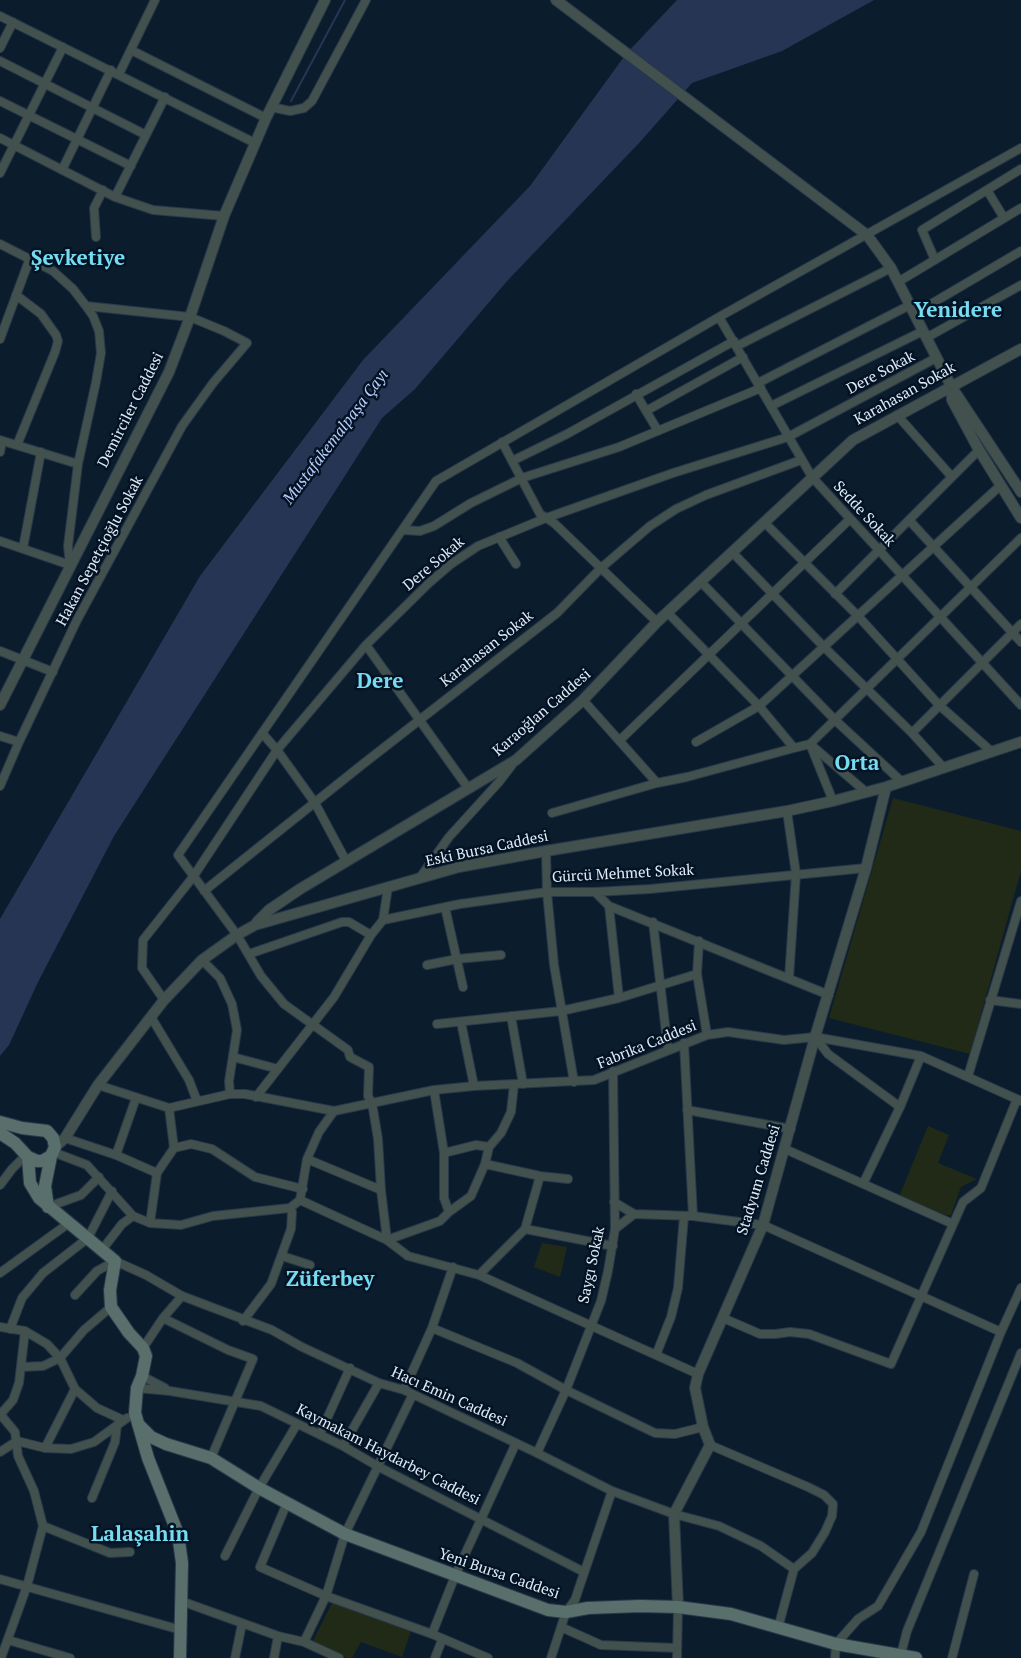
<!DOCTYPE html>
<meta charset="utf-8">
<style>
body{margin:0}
canvas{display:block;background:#0b1c2d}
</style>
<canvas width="1021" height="1658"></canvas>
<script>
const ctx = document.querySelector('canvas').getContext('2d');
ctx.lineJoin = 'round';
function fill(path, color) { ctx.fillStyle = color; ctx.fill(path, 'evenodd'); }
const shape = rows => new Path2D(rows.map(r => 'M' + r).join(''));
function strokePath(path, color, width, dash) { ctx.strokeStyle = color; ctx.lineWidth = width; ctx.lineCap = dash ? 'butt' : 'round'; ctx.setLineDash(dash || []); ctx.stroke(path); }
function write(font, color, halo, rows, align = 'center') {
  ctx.font = font + ' "PT Serif",serif'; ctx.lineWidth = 5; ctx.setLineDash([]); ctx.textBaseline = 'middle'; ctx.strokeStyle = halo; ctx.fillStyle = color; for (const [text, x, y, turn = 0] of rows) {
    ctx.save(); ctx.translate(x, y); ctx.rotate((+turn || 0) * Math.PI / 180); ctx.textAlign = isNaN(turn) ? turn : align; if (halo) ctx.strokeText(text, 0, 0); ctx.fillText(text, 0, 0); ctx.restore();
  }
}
fill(shape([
 [893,798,1021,831,1021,871,970,1054,829,1018],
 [928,1126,949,1135,938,1163,977,1179,961,1187,951,1215,946,1215,899,1197],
 [542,1243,567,1247,560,1277,534,1267],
 [333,1601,411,1631,402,1657,361,1642,352,1658,347,1658,312,1643]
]), '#202a16');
fill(shape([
 [677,0,874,0,782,51,692,83,640,142,508,280,415,389,382,418,114,836,38,982,9,1045,0,1056,0,919,200,576,363,360,530,186,626,54]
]), '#263554');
strokePath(shape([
 [291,101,345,0]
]), '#263554', 2);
const minor = shape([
 [0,16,255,143],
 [0,48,13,22],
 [131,50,266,118],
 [0,61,146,135],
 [119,74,155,0],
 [0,101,131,166],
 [271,107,290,111,304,108,312,101,366,0],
 [0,138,115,197,153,210,224,216],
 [62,170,111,70],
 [0,173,63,47],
 [987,190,1004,218],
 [115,197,165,97],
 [96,237,94,208,103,190],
 [0,244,53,271,73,289,86,306,190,317,224,331,247,343,213,383,182,426,77,620,19,742,0,786],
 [935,260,922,230,1021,169],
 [898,282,1021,208],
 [16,295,41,314,56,335,58,341,55,352,17,445],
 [914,314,1021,251],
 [719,317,812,477,1021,705],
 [926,338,1021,285],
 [0,339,30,258],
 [737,346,891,268],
 [758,383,910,305],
 [636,394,658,431],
 [771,406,923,331],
 [646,411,743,357],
 [897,415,952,477],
 [0,440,78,464],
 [502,442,540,514,554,523,657,622],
 [0,452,2,441],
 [512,461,567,434,734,341],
 [909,520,1021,642],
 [764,522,858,616,939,705,992,752],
 [403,530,420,531,434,526,471,503,522,478,619,447,761,388],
 [499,537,516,564],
 [0,541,70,565,68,546,78,464,96,382,101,353,99,331,93,316,86,306],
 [23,548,41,452],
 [733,553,824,647,912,733,943,767],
 [701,582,835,720,901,781],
 [835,594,979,450],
 [667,612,759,706,794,748,810,744,833,801],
 [366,645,468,788],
 [0,651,53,672],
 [583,700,657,783],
 [262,733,277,750,315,803,346,861],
 [912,733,1021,624],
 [0,736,19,742],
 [620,740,850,519],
 [696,742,759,706,1001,485],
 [866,792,810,744,1021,538],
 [787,811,796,874,789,978],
 [552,813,657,783,687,777,794,748],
 [546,851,547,892,554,965,574,1082],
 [419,879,449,837,499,782,512,765],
 [204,891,363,764,557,613,601,568,650,526,676,509,706,495,801,460],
 [595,892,609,906,829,995],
 [609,906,619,998],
 [445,907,463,987],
 [383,920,460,904,547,892,595,892,650,889,866,868],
 [653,922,668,1050],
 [249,954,342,922,349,922,371,935],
 [202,960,220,978,232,1004,237,1030,229,1081,230,1094],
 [427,965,457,959,501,955],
 [697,974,707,1035],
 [164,1000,142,968,143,940,193,877,277,750,366,645,429,583,451,564,478,546,546,518,673,473,788,437,936,358],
 [990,1000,1021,1004],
 [511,1016,523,1084],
 [151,1017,189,1080,197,1101],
 [461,1022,474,1086],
 [437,1024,561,1011,619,998,697,974,699,941],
 [815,1037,828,1054,900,1107],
 [684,1043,693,1216],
 [233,1057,278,1069],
 [968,1076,1021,901],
 [98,1085,169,1108,230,1094,245,1094,334,1111],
 [434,1090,444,1153,444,1198,449,1212],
 [256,1097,334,997,371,935,383,920,388,887],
 [169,1108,174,1148],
 [687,1110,791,1129],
 [65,1138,116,1155,157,1173],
 [785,1149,953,1224],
 [53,1152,87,1165,133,1216,150,1223,181,1225,213,1216,290,1208,300,1200],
 [444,1153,476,1145,489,1147],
 [116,1155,136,1098],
 [307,1159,381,1190],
 [485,1164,540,1176,568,1179],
 [863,1184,900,1107,921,1056],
 [0,1185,12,1169,26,1155],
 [300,1200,307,1159,319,1132,334,1111,434,1090,474,1086,594,1080,707,1035,728,1032,784,1040,815,1037,921,1056,1021,1101],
 [300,1200,387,1240,440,1221,449,1212,471,1196,485,1164,489,1147,501,1133,511,1112,514,1084],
 [614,1202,634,1214,693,1216,763,1225,1001,1332],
 [48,1207,81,1195,99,1177],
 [150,1223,157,1173,174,1148,191,1144,212,1149,255,1177,303,1189],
 [525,1229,613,1246],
 [615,1229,634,1214],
 [102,1250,122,1224,133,1216],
 [282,1256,310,1265],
 [0,1273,69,1223],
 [479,1275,525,1229,540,1176],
 [75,1295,97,1271,115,1261,146,1275,182,1296,272,1330,302,1347,379,1383,404,1390,537,1453,612,1491,674,1514,719,1526,761,1546,794,1569,778,1628],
 [163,1318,228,1350,253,1359,211,1458],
 [723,1318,760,1334,775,1334,790,1332,809,1334,891,1364,963,1202,981,1188,1017,1099],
 [243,1321,271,1284,291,1229,292,1212,290,1208],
 [0,1327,25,1331,47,1344,60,1358,75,1389,97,1408,123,1420],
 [432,1328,517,1363,566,1390,655,1433,675,1434,703,1427],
 [10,1329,22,1298,43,1273,88,1238,112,1191],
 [143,1348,163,1318,182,1296],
 [656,1355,671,1317,678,1288,684,1216],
 [21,1367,43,1366,60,1358,84,1330,111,1307],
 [698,1374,479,1275,408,1256,387,1240,381,1190,378,1139,372,1103,368,1096,369,1067,350,1057,348,1050,284,1004,261,976,237,935,178,855,436,481,719,317,1021,148],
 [142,1376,165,1388],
 [137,1388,170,1391,261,1406,343,1446,379,1467,584,1572],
 [404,1390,432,1328,453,1267],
 [0,1414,15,1432,18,1456,34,1491,43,1526,27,1586,1,1658],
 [0,1415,13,1400,19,1383,25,1331],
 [320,1434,350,1368],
 [710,1445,808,1487,824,1495,833,1504,832,1516,825,1532,812,1553,794,1569],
 [343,1446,379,1383],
 [45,1448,75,1389],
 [0,1452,17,1441,45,1448,71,1449,94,1442,127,1418],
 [537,1453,566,1390,601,1301,608,1271,615,1229,613,1071],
 [92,1498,115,1442,117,1425],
 [287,1503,260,1567,326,1596,432,1634,488,1658],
 [43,1526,110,1553,130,1552],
 [225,1556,259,1488,297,1424],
 [0,1579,181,1630],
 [181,1601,278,1636,304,1642,339,1658],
 [561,1627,601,1645,677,1648],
 [432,1634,455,1576,516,1443],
 [8,1640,70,1658],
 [304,1642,326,1596,345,1534,413,1394],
 [235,1658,242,1624],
 [274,1658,278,1636],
 [435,1658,442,1640],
 [551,1658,566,1612,575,1600,580,1585,612,1491],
 [677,1658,678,1607],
 [835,1658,836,1644,858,1619,878,1606,921,1532,1001,1332,1021,1288],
 [900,1658,907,1631,1021,1353],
 [952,1658,974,1574]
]);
const tertiary = shape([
 [556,0,867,235,891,268,951,386],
 [1021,492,951,386,952,400,979,450,1021,518],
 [0,705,169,372,190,317,224,216,266,118,325,0],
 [257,922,269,910,300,889,516,760,583,700,657,622,853,440,1021,349],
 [55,1147,65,1138,98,1085,164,1000,202,960,237,935,255,925,459,867,546,851,787,811,833,801,886,787,1021,742],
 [678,1607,674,1514,710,1445,703,1427,695,1388,698,1374,763,1225,815,1037,866,868,886,787]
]);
const secondary = shape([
 [0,1122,22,1128,47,1131,53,1138,55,1147,51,1156,42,1161,37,1161,28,1157,15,1143,0,1133],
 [28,1157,30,1183,39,1198,115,1261,110,1290,111,1307,129,1333,143,1348,146,1356,142,1376,137,1388,135,1413,148,1458,178,1534,182,1563,180,1658],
 [48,1207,45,1186,51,1156],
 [138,1424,151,1437,166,1444,211,1458,259,1488,345,1534,548,1610,566,1612,588,1608,640,1606,678,1607,731,1614,836,1644,916,1658]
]);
strokePath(minor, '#293949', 10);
strokePath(tertiary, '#293949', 12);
strokePath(secondary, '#293949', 14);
strokePath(minor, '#42514e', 8);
strokePath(tertiary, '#42514e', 10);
strokePath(secondary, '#586f6b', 12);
write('15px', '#e0ebf7', '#041323', [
 ["Dere Sokak",881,373,-28],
 ["Karahasan Sokak",905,394,-29],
 ["Demirciler Caddesi",131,410,-63],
 ["Sedde Sokak",864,514,47],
 ["Hakan Sepetçioğlu Sokak",100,551,-62],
 ["Dere Sokak",434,564,-40],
 ["Karahasan Sokak",487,649,-38],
 ["Karaoğlan Caddesi",542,713,-41],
 ["Eski Bursa Caddesi",487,849,-12],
 ["Gürcü Mehmet Sokak",623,874,-3],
 ["Fabrika Caddesi",647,1045,-22],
 ["Stadyum Caddesi",759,1180,-73],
 ["Saygı Sokak",592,1265,-78],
 ["Hacı Emin Caddesi",449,1397,24],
 ["Kaymakam Haydarbey Caddesi",388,1455,27],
 ["Yeni Bursa Caddesi",499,1574,19]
]);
write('italic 16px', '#b7cefd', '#041323', [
 ["Mustafakemalpaşa Çayı",336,437,-53]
]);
write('bold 21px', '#75dcf1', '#041323', [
 ["Şevketiye",78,259],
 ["Yenidere",958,311],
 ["Dere",380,682],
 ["Orta",857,764],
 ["Züferbey",330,1280],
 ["Lalaşahin",140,1535]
]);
</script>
